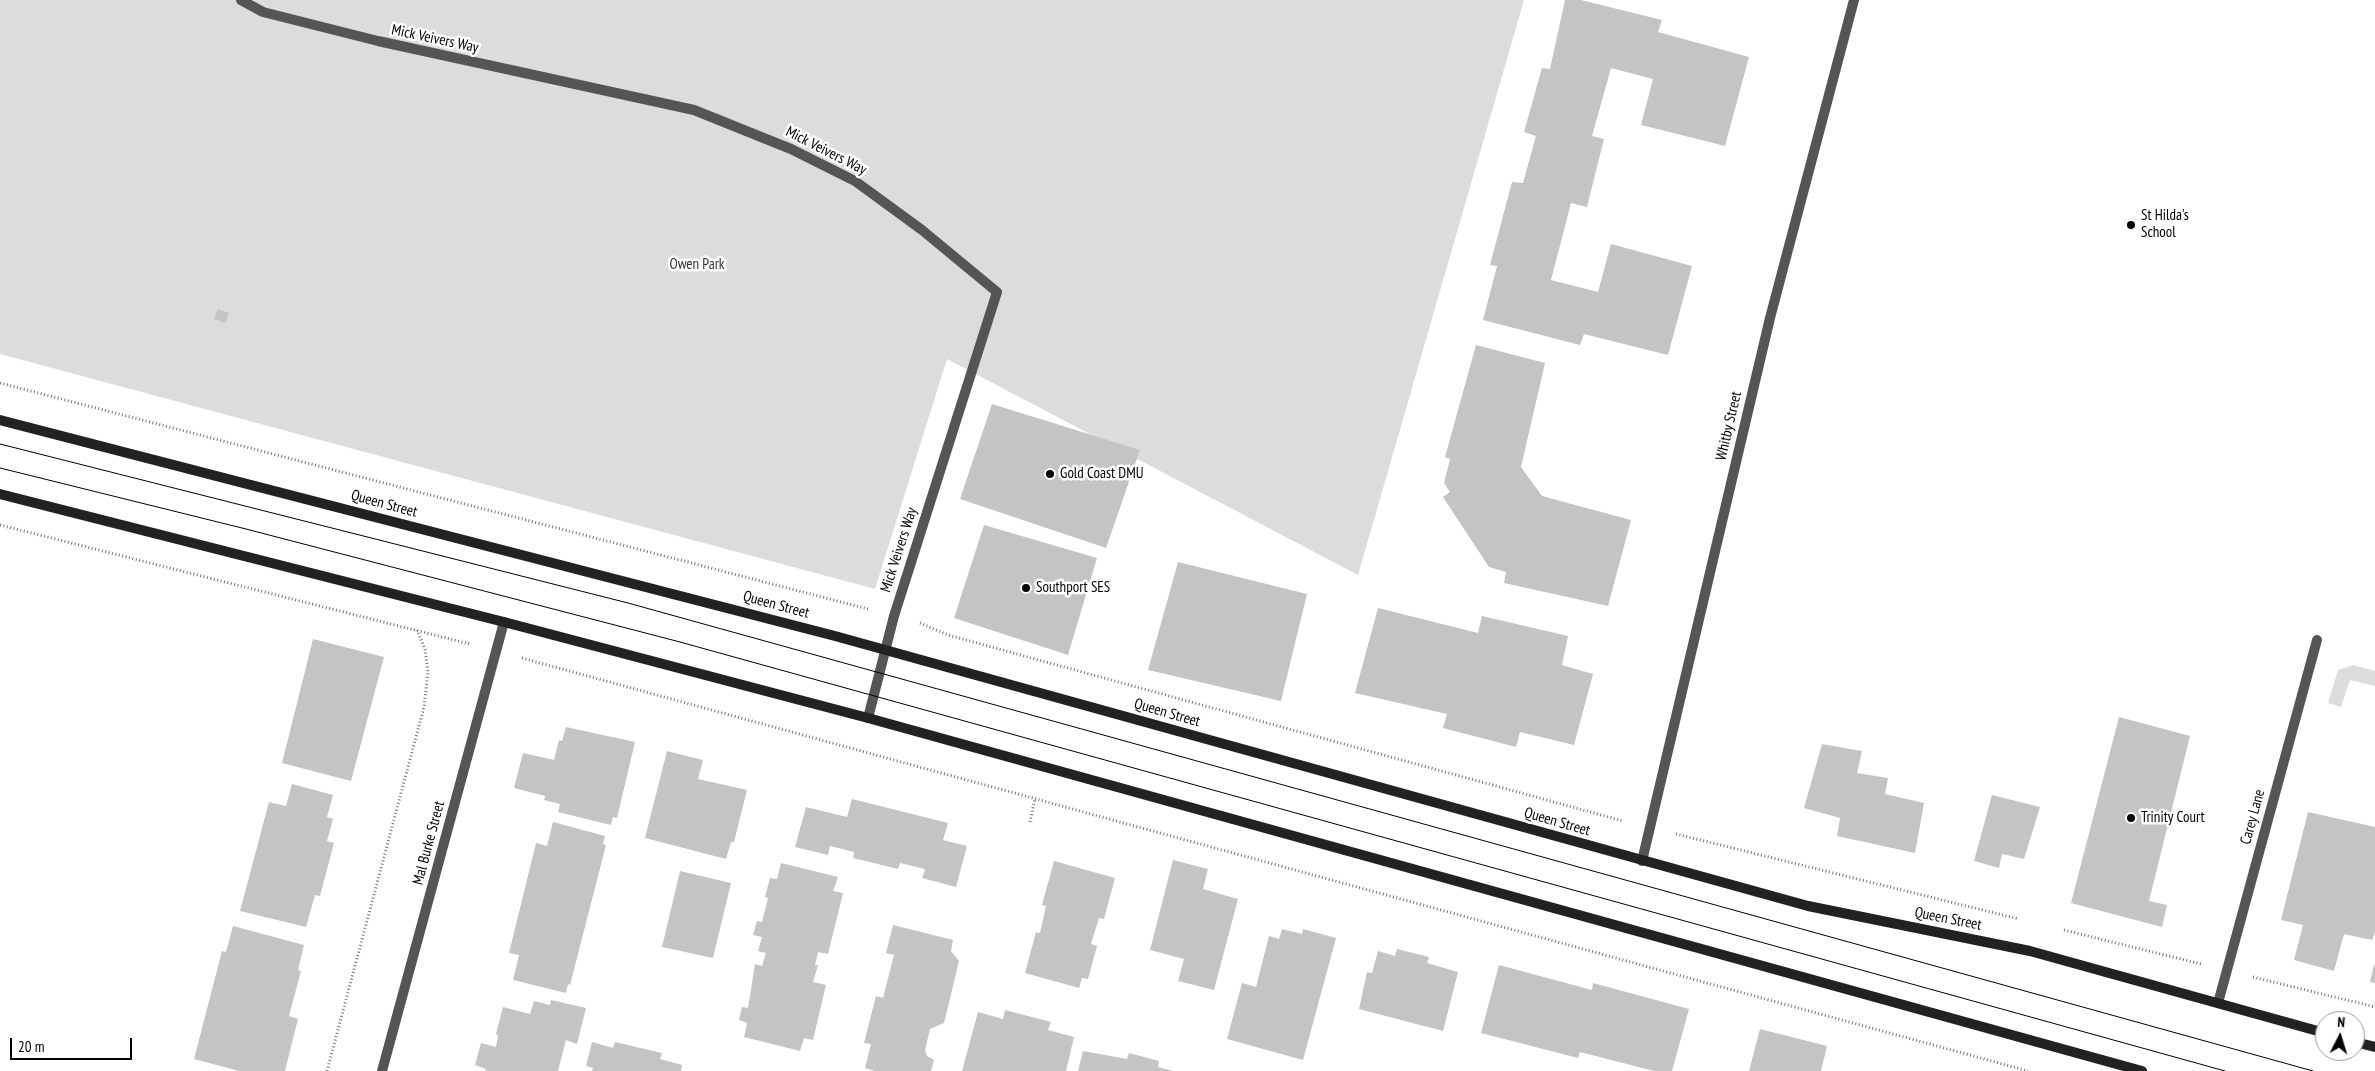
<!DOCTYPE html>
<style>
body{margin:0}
#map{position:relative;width:2375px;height:1071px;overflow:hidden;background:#fff;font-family:"PT Sans Narrow",sans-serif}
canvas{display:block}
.north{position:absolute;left:2315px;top:1011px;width:50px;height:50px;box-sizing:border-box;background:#fff;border:1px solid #999;border-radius:50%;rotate:5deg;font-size:14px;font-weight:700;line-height:20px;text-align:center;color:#000}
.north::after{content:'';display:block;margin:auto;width:18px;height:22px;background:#000;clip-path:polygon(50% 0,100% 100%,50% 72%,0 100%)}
.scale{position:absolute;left:10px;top:1038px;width:122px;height:22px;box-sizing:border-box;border:2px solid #000;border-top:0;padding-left:6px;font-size:15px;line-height:18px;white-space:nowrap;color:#000;-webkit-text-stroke:4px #fff;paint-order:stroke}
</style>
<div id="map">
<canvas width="2375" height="1071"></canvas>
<div class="north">N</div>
<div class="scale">20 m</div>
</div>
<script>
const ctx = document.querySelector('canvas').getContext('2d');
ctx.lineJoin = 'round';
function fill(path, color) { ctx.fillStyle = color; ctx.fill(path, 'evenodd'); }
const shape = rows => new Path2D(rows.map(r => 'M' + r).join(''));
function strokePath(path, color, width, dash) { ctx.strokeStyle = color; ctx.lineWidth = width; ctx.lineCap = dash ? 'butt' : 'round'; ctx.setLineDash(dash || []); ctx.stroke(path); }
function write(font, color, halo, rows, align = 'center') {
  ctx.font = font + ' "PT Sans Narrow",sans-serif'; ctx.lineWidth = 5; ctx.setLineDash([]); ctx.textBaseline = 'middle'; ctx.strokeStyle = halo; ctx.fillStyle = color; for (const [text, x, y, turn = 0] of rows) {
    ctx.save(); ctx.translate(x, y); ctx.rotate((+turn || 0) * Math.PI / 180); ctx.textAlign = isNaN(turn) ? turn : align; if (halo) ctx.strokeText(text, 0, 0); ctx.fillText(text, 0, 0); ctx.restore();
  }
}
fill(shape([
 [0,0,1524,0,1358,575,947,359,875,589,0,354],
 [2353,665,2375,671,2375,686,2350,680,2341,707,2328,703,2338,670]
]), '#dcdcdc');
fill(shape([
 [1565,0,1581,0,1662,20,1658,32,1749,57,1725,146,1641,125,1653,79,1611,68,1592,136,1604,139,1587,207,1571,203,1551,280,1598,292,1611,244,1692,266,1668,355,1584,334,1580,345,1483,320,1497,266,1490,265,1512,182,1523,183,1536,136,1524,132,1542,68,1550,69],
 [218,309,229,313,225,323,214,319],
 [1476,345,1545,363,1521,467,1542,496,1631,520,1608,606,1504,583,1506,572,1489,567,1443,497,1450,492,1444,483,1450,459,1445,457],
 [992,404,1140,450,1106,548,960,499],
 [984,525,1097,558,1068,655,954,618],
 [1178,562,1307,594,1281,701,1148,670],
 [1378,608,1478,633,1482,616,1568,636,1562,665,1593,674,1574,745,1520,732,1516,747,1443,728,1447,714,1355,693],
 [313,639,384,657,351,781,282,763],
 [2119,717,2190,736,2149,901,2167,905,2162,927,2071,903],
 [566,727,635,742,617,818,613,817,611,825,558,812,560,804,544,800,545,796,514,788,523,753,554,760,559,740,562,741],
 [1822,744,1862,751,1857,773,1888,778,1885,794,1924,803,1915,853,1837,836,1840,818,1804,808],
 [667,751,703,760,698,779,747,790,734,842,731,842,726,859,645,838],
 [292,784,333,795,327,817,333,819,327,841,334,843,320,896,315,895,306,927,240,911,269,802,286,806],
 [1992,795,2040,807,2024,859,2002,854,1999,868,1974,861],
 [852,799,948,823,943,840,967,846,956,887,922,878,925,869,900,863,898,869,853,858,854,852,830,846,828,855,795,847,806,807,847,817],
 [2308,812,2375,827,2375,932,2372,940,2344,934,2334,971,2294,960,2303,925,2281,920],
 [553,822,605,836,603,844,606,845,570,985,568,984,566,993,513,980,519,955,509,953,536,843,547,846],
 [1173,860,1208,869,1203,889,1238,899,1214,990,1178,981,1184,959,1150,950],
 [1054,861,1115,878,1104,919,1099,918,1091,944,1097,946,1088,979,1082,978,1079,988,1025,973,1036,932,1040,933,1046,906,1042,905],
 [781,863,838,877,833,891,843,893,828,954,818,952,815,965,818,965,813,982,826,985,813,1040,804,1038,800,1051,744,1037,747,1023,739,1020,742,1007,748,1008,755,964,762,966,766,953,758,951,762,937,753,935,757,921,762,922,768,898,765,897,770,878,777,879],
 [680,871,731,883,713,958,662,947],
 [893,925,953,940,951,951,959,961,944,1023,930,1029,925,1050,927,1056,934,1060,931,1071,875,1071,865,1068,871,1044,864,1043,876,996,883,998,894,955,886,953],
 [233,926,304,945,298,970,301,971,289,1016,298,1019,285,1071,239,1071,194,1059,222,951,226,952],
 [1282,929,1302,934,1303,929,1336,938,1303,1060,1227,1039,1242,983,1256,987,1269,936,1279,939],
 [1397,949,1429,957,1427,963,1458,972,1443,1031,1359,1009,1367,972,1372,973,1378,951,1395,956],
 [1499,965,1592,990,1593,983,1689,1009,1672,1071,1654,1071,1580,1052,1578,1058,1481,1033],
 [2374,965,2375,965,2375,983,2370,982],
 [551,1000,586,1008,577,1044,566,1040,558,1071,485,1071,486,1069,475,1065,481,1043,496,1047,498,1036,496,1034,503,1007,530,1014,534,1001,550,1005],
 [1005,1010,1051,1022,1048,1030,1074,1037,1066,1071,962,1071,978,1012,1003,1019],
 [1760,1029,1827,1046,1821,1071,1749,1071],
 [592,1042,613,1048,615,1042,662,1053,660,1059,682,1065,681,1071,592,1071,593,1068,586,1066],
 [1083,1051,1127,1059,1129,1053,1159,1061,1158,1067,1173,1071,1078,1071]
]), '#c4c4c4');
strokePath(shape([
 [0,383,868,609],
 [0,525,470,644],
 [920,623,948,635,1623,821],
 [522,658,2028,1071],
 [1030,822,1035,798],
 [1676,834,2019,919],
 [2064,930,2201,964],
 [2253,977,2375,1007],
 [327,1071,424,707,428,672,425,649,417,630]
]), '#777', 3, [1, 2.5]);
strokePath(shape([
 [241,0,263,12,378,41,694,110,791,149,855,181,922,230,997,292,894,616,868,718],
 [1642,861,1770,318,1854,0],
 [2218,1003,2317,640],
 [382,1071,504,622]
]), '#555', 10);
strokePath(shape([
 [0,420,835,636,1808,906,2030,951,2325,1033],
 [0,494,504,622,868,718,2142,1071],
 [2355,1042,2375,1047]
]), '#222', 10);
strokePath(shape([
 [0,444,628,603,2313,1071],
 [0,468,246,529,680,642,2225,1071]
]), '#000', 1);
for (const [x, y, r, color] of [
 [2131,225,5,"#000"],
 [1050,474,5,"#000"],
 [1026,588,5,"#000"],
 [2131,818,5,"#000"]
]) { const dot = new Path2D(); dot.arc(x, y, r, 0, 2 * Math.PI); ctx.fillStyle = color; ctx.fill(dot); strokePath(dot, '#fff', 2); }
write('15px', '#000', '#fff', [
 ["Mick Veivers Way",435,39,12],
 ["Mick Veivers Way",826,151,27],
 ["Whitby Street",1729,426,-77],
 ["Queen Street",384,504,15],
 ["Mick Veivers Way",899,550,-72],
 ["Queen Street",776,605,15],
 ["Queen Street",1167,713,16],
 ["Carey Lane",2253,817,-75],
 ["Queen Street",1557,822,16],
 ["Mal Burke Street",429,843,-75],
 ["Queen Street",1948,919,11]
]);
write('15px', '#000', '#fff', [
 ["St Hilda's",2141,216],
 ["School",2141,233],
 ["Gold Coast DMU",1060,474],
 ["Southport SES",1036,588],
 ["Trinity Court",2141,818]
], 'left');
write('15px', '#333', '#fff', [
 ["Owen Park",697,265]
]);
</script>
